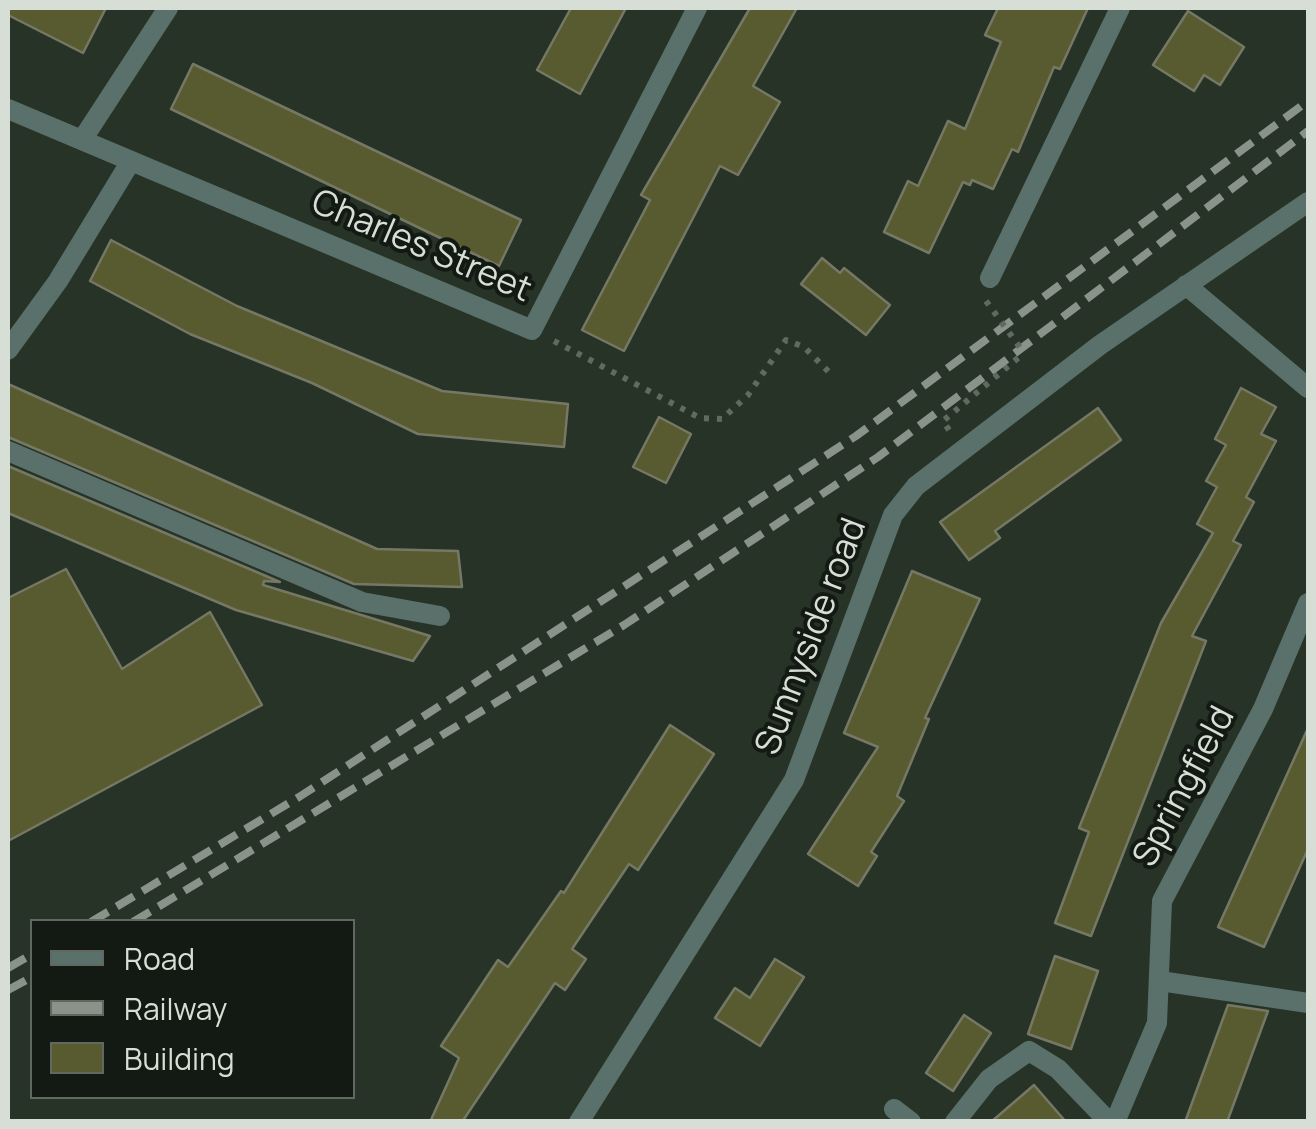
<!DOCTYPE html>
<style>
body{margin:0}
#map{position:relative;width:1316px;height:1129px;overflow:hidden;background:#273326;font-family:Manrope,sans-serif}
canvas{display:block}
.frame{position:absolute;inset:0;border:10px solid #d6ded6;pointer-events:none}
.legend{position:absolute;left:30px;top:919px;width:325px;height:180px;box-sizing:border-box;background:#131913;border:2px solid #616861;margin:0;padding:12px 18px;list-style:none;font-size:30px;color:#d6ded6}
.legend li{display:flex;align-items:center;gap:20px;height:50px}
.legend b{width:50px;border:2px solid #616861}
</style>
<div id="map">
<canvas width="1316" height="1129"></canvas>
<div class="frame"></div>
<ul class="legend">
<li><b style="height:12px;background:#5a716b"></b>Road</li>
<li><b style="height:12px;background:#899389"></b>Railway</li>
<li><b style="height:28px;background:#585b2f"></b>Building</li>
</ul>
</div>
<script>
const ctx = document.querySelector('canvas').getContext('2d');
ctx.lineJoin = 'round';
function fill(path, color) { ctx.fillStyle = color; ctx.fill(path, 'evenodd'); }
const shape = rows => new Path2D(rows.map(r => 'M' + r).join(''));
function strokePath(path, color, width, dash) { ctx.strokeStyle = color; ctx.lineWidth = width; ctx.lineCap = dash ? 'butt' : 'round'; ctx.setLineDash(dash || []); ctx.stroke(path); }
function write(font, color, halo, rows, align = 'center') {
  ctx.font = font + ' Manrope,sans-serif'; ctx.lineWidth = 8; ctx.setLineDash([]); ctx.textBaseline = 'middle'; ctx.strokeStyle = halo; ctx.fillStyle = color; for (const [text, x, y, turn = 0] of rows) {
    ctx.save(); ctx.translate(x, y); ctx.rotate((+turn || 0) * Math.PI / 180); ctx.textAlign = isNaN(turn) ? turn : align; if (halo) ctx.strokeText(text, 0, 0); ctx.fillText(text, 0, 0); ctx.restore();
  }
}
const building = shape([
 [8,8,106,8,83,53,8,15,8,8],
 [571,8,626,8,580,94,537,70,571,8],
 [750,8,797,8,753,86,780,102,738,175,720,166,624,351,582,330,650,200,641,195,750,8],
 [998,8,1088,8,1060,69,1054,67,1018,152,1012,149,993,189,972,180,970,185,963,182,929,253,884,232,908,181,918,186,948,121,965,129,1001,42,985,35,998,8],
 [1188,11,1244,47,1220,85,1204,75,1194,91,1153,65,1188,11],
 [193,64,521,220,499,266,171,109,193,64],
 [111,240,237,306,442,391,568,404,564,447,418,434,312,383,190,334,90,281,111,240],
 [822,258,840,273,844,268,890,305,866,335,801,284,822,258],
 [8,384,377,549,458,551,462,587,354,584,8,437,8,384],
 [1241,388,1276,407,1261,434,1276,441,1246,497,1254,502,1233,541,1241,545,1192,636,1206,641,1091,936,1055,923,1089,832,1079,828,1161,623,1213,533,1197,524,1217,487,1206,481,1226,445,1215,439,1241,388],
 [1098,408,1121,440,995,531,1000,538,969,560,940,522,1098,408],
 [659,417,691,434,666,483,633,467,659,417],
 [8,466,280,582,264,581,263,585,430,636,413,661,236,610,8,513,8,466],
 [66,569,122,669,210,612,262,705,8,841,8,598,66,569],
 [912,571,980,599,925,718,929,719,897,796,904,801,871,852,877,856,858,886,808,854,878,747,844,733,912,571],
 [670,725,714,754,638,870,629,864,572,949,586,959,565,990,555,983,462,1122,430,1122,459,1058,441,1046,498,960,508,967,561,891,564,893,670,725],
 [1308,728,1308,849,1264,947,1218,927,1308,728],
 [1055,956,1098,971,1071,1049,1028,1034,1055,956],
 [775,959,804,977,760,1046,715,1018,735,988,750,998,775,959],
 [1228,1005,1268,1011,1227,1122,1185,1122,1228,1005],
 [964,1015,991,1033,953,1091,926,1073,964,1015],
 [1034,1085,1066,1122,991,1122,1034,1085]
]);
fill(building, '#585b2f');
strokePath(building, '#767866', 2.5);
strokePath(shape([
 [554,341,700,418,722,419,748,395,786,340,804,347,829,372],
 [949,430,943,421,1024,353]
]), '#606b5f', 6, [5, 8]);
strokePath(shape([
 [8,350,58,281,131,161],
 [8,451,362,602,440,616],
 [1160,981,1308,1003]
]), '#5a716b', 20);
strokePath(shape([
 [8,109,532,330,697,8],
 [82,140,168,8],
 [990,278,1120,8],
 [1186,285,1308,388],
 [894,1109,911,1122],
 [579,1122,794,780,893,515,916,486,1100,345,1308,202],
 [955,1122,989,1079,1029,1051,1058,1069,1109,1122],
 [1115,1122,1157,1023,1162,901,1263,709,1308,603]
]), '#5a716b', 20);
strokePath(shape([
 [91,922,299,797,856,436,1308,101],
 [133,922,624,625,878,457,1308,131],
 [8,968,32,954],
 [8,990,32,977]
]), '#899389', 8, [20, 10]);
strokePath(shape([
 [986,301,1024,353]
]), '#606b5f', 6, [5, 8]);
write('35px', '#d6ded6', '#131913', [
 ["Charles Street",421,247,23],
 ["Sunnyside road",812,637,-69],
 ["Springfield",1185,787,-62]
]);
</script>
